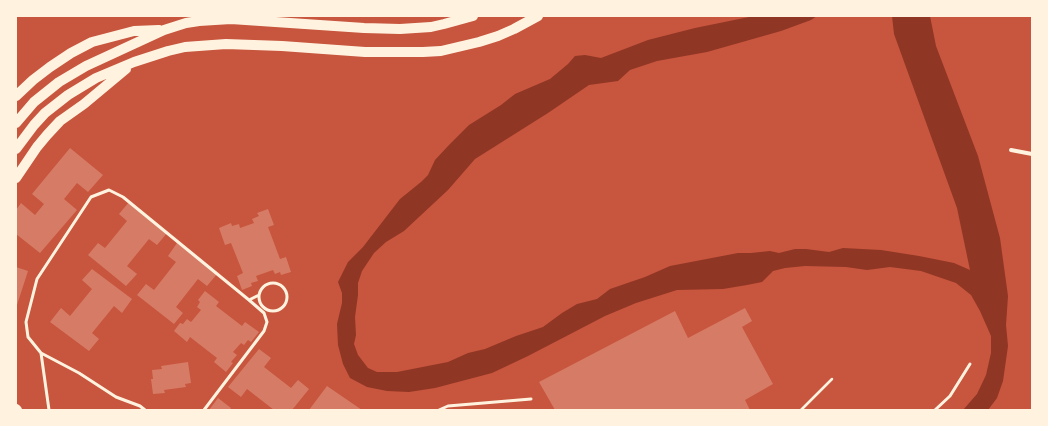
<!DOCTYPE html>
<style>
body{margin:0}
#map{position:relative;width:1048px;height:426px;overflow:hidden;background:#c8553d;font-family:"Source Serif 4",serif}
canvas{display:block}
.frame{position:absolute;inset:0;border:17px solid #fff3e0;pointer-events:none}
</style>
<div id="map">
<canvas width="1048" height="426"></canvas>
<div class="frame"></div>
</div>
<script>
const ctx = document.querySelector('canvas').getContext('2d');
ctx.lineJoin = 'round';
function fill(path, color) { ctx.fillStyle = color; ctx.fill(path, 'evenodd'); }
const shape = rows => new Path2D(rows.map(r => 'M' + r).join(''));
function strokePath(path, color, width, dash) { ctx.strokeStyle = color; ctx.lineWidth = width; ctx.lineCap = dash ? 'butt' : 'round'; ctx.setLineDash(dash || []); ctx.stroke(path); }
fill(shape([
 [754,16,817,16,811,20,781,31,707,52,657,61,630,70,618,81,589,85,548,113,475,159,448,190,404,231,386,242,374,253,362,271,358,283,358,295,355,317,356,335,354,344,358,355,368,368,377,372,397,372,448,362,468,353,485,349,516,336,543,327,562,313,577,304,597,299,610,289,645,277,670,266,738,253,751,253,770,251,779,253,795,249,806,249,829,252,843,248,881,250,919,256,954,263,970,270,957,208,894,34,892,16,930,16,936,46,978,156,1000,238,1008,296,1006,325,1008,346,1003,381,997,398,988,410,963,410,977,394,986,375,991,353,991,336,980,311,971,295,956,283,921,271,890,267,867,270,846,267,805,266,785,268,773,271,762,282,747,285,723,289,677,290,636,303,605,316,528,356,492,373,435,388,409,392,387,391,367,387,350,378,343,364,338,345,337,324,342,303,342,293,338,282,348,262,363,247,400,199,421,182,428,175,435,160,449,145,469,125,501,105,515,94,550,79,568,64,575,56,585,55,601,58,648,40,695,28]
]), '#8f3625');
fill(shape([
 [70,148,103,175,88,192,77,183,64,199,77,210,40,253,16,234,16,210,21,203,35,215,44,204,32,194],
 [129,202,167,233,157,245,149,239,127,266,137,274,126,286,88,255,98,243,105,248,127,221,119,214],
 [268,209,274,225,268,227,280,259,286,257,291,272,281,275,280,272,275,274,273,270,256,276,258,281,251,283,252,286,242,290,237,276,243,273,231,243,225,245,219,228,231,223,232,226,239,224,240,228,254,223,252,219,259,216,257,213],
 [177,243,217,274,207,286,198,279,176,307,183,313,174,324,137,295,146,284,154,290,176,262,168,256],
 [16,267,28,271,16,308],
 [92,269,132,299,122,313,114,306,92,333,99,339,89,351,50,322,61,308,70,316,92,289,82,280],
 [205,291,219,302,216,306,242,326,245,322,259,332,251,342,248,340,244,345,241,343,233,352,237,355,231,362,233,363,226,372,214,362,217,358,190,337,187,342,174,331,180,323,183,324,187,319,191,322,201,310,197,307,200,302,198,300],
 [745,308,752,321,742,327,773,384,745,400,750,410,555,410,539,382,675,311,688,338],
 [259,349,271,358,264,367,291,388,298,380,309,389,292,410,274,410,247,389,241,397,228,387],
 [188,362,191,383,185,384,186,387,164,390,165,393,153,394,151,379,153,379,152,370,162,369,161,366],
 [327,386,362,410,309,410],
 [218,398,231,408,230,410,209,410]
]), '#d67c66');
strokePath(shape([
 [801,410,832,379]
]), '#fff3e0', 2.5);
strokePath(shape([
 '259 297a14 14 0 1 1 28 0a14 14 0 1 1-28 0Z',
 [249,300,259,295],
 [41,353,49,410],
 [145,410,140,406,116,397,79,373,41,353,28,337,26,322,37,279,91,197,109,190,123,197,249,300,264,313,267,322,264,331,204,410],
 [439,410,448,406,531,399],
 [935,410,950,396,970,364]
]), '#fff3e0', 3);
strokePath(shape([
 [1011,150,1032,154]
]), '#fff3e0', 4);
strokePath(shape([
 [16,96,33,80,50,67,71,53,92,42,134,31,159,30],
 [16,123,34,102,59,82,86,66,164,30,186,23,199,21,231,19,364,28,400,29,431,27,444,24,473,16],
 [16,149,34,125,45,113,68,95,96,78,134,62,168,51,185,47,226,44,282,46,365,52,423,52,441,51,479,42,498,36,514,29,538,16],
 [16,178,37,147,47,135,60,121,84,104,126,69],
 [16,409,17,410]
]), '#fff3e0', 10);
</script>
